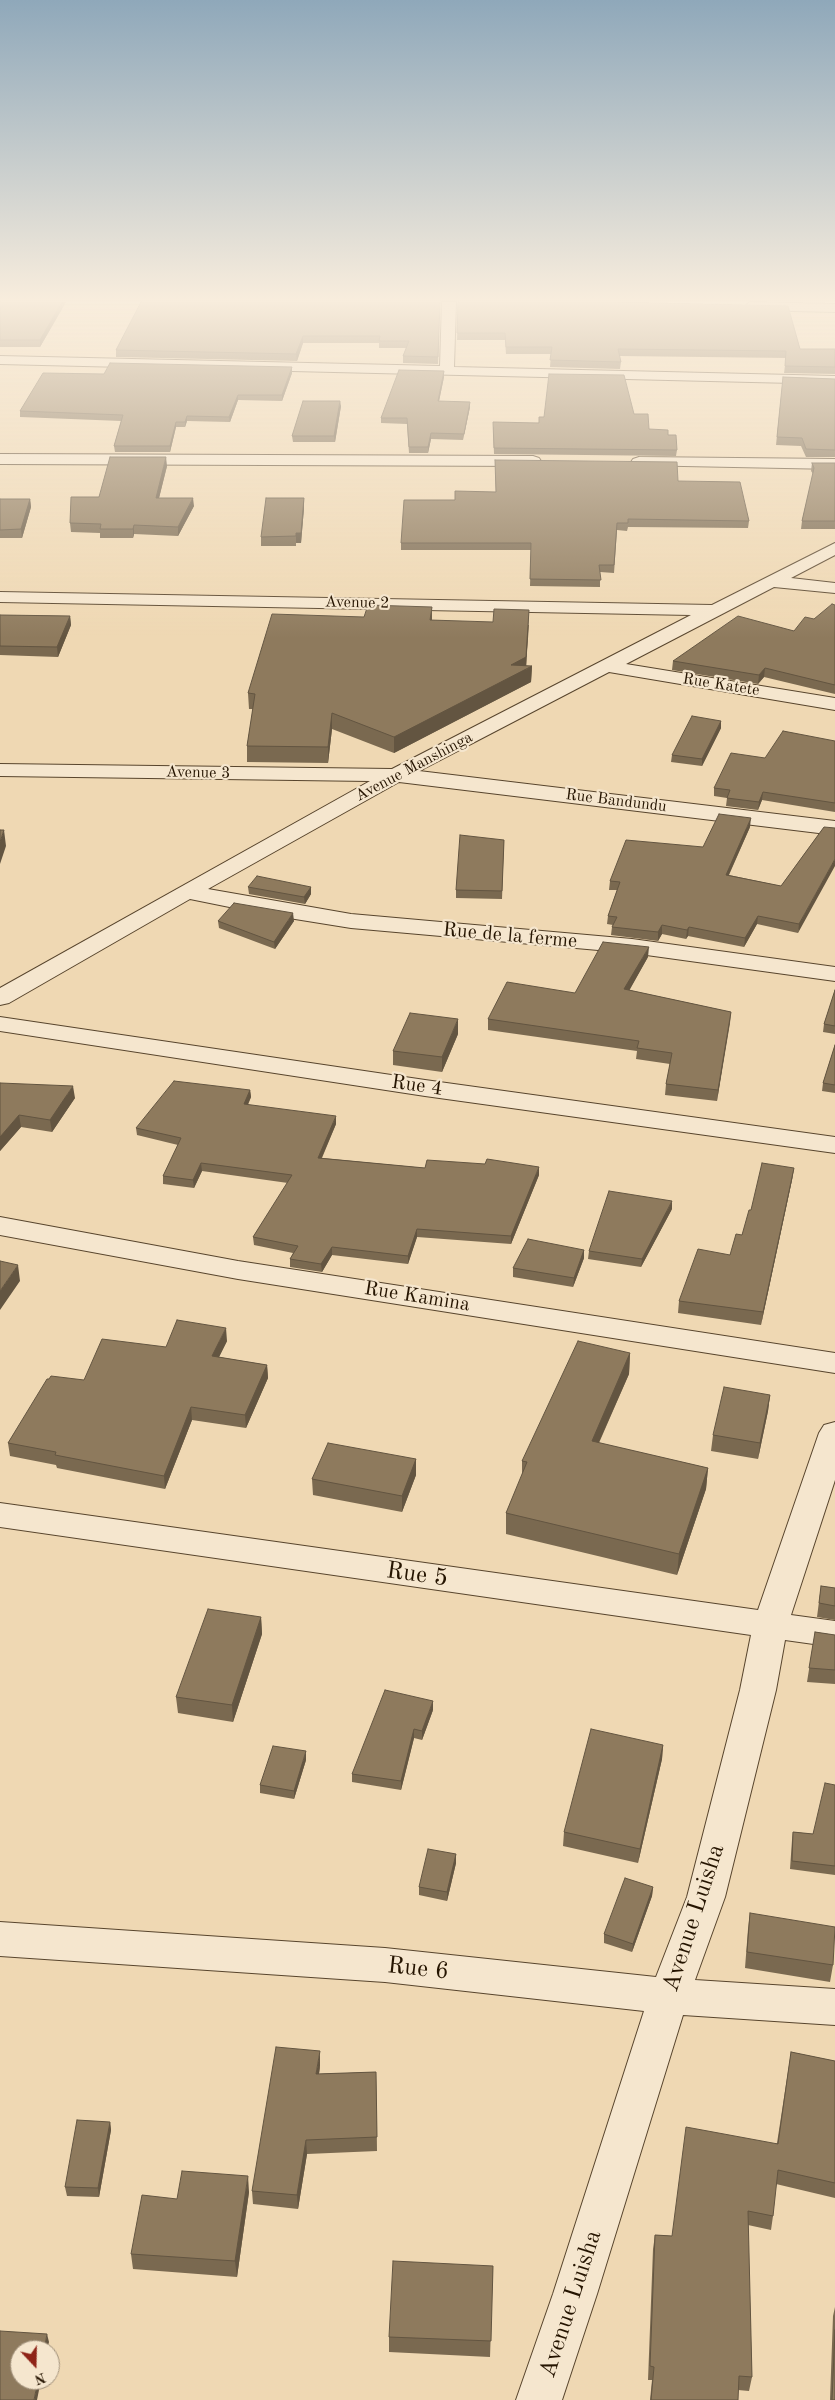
<!DOCTYPE html>
<style>
body{margin:0}
#map{position:relative;width:835px;height:2400px;overflow:hidden;background:#efd8b3;font-family:"Old Standard TT",serif}
canvas{display:block}
.north{position:absolute;left:10px;top:2340px;width:50px;height:50px;box-sizing:border-box;background:#f5e6ce;border:1px solid #a2927c;border-radius:50%;rotate:159deg;font-size:14px;font-weight:700;line-height:20px;text-align:center;color:#251400}
.north::after{content:'';display:block;margin:auto;width:18px;height:22px;background:#8f2418;clip-path:polygon(50% 0,100% 100%,50% 72%,0 100%)}
</style>
<div id="map">
<canvas width="835" height="2400"></canvas>
<div class="north">N</div>
</div>
<script>
const ctx = document.querySelector('canvas').getContext('2d');
ctx.lineJoin = 'round';
const shape = rows => new Path2D(rows.map(r => 'M' + r).join(''));
function strokePath(path, color, width, dash) { ctx.strokeStyle = color; ctx.lineWidth = width; ctx.lineCap = dash ? 'butt' : 'round'; ctx.setLineDash(dash || []); ctx.stroke(path); }
function fill(path, color) { ctx.fillStyle = color; ctx.fill(path, 'evenodd'); }
function write(font, color, halo, rows, align = 'center') {
  ctx.font = font + ' "Old Standard TT",serif'; ctx.lineWidth = 4.5; ctx.setLineDash([]); ctx.textBaseline = 'middle'; ctx.strokeStyle = halo; ctx.fillStyle = color; for (const [text, x, y, turn = 0] of rows) {
    ctx.save(); ctx.translate(x, y); ctx.rotate((+turn || 0) * Math.PI / 180); ctx.textAlign = isNaN(turn) ? turn : align; if (halo) ctx.strokeText(text, 0, 0); ctx.fillText(text, 0, 0); ctx.restore();
  }
}
const minor = shape([
 [442,302,456,302,454,367,835,376,835,384,0,364,0,356,440,366,442,302],
 [750,302,835,304,835,312,752,310,745,306,750,302],
 [0,454,533,456,539,458,541,461,539,464,533,466,0,464,0,454],
 [639,457,835,459,835,469,633,465,631,462,633,459,639,457],
 [835,543,835,555,791,578,835,583,835,593,774,587,626,664,835,698,835,710,609,672,419,771,835,821,835,835,399,782,208,889,351,914,632,939,835,967,835,981,632,953,351,928,264,914,190,899,9,1003,0,1005,0,988,370,781,0,776,0,764,392,769,691,615,0,602,0,592,712,605,835,543],
 [0,1017,425,1080,835,1137,835,1153,425,1096,0,1031,0,1017],
 [0,1217,238,1261,835,1353,835,1373,238,1279,0,1235,0,1217],
 [835,1422,835,1480,791,1615,835,1621,835,1647,785,1640,776,1690,725,1897,695,1980,835,1989,835,2025,683,2015,597,2294,562,2400,516,2400,553,2294,644,2011,385,1982,0,1956,0,1922,385,1948,656,1977,687,1897,740,1690,751,1635,0,1527,0,1503,758,1610,819,1433,824,1425,835,1422]
]);
strokePath(minor, '#58452d', 2);
fill(minor, '#f5e6ce');
fill(shape([
 [0,302,66,302,40,347,0,347],
 [440,302,438,364,403,363,403,356,406,348,379,348,379,343,303,343,297,361,116,357,116,350],
 [458,302,800,349,835,349,835,374,784,373,786,358,619,356,621,362,620,369,550,367,551,354,506,354,505,340,457,340],
 [292,367,292,373,282,401,238,400,230,422,187,421,185,427,176,427,170,452,115,452,114,446,121,421,20,417,20,411,104,374],
 [444,371,444,377,439,401,470,407,463,440,431,439,428,453,409,453,407,424,381,423,381,418],
 [783,377,835,379,835,457,806,457,801,446,776,445],
 [341,406,335,442,293,442,292,436],
 [634,414,649,429,677,450,676,456,494,454,493,427],
 [495,460,678,481,749,521,748,528,628,527,627,531,617,530,614,573,600,572,600,587,530,586,531,550,401,550,401,543,455,500,496,492],
 [812,463,835,463,835,529,801,529,802,521,813,474,811,471],
 [167,466,159,498,194,506,178,536,134,534,133,538,100,538,100,533,71,532,70,523,99,497],
 [0,499,30,499,31,507,22,538,0,538],
 [304,508,301,543,296,543,296,546,261,546,261,537],
 [835,605,835,694,764,677,758,684,672,670,673,661,794,631,814,619],
 [432,607,432,620,529,625,526,666,532,666,531,682,394,753,332,729,328,763,247,762,247,746,253,709,249,709,248,693,364,617],
 [0,615,70,616,71,625,58,657,0,655],
 [721,721,721,728,702,766,671,762,672,755],
 [835,741,835,812,762,800,758,810,726,806,727,798,714,796,714,788,765,758],
 [750,827,729,875,781,886,824,827,798,933,757,924,744,947,688,936,686,939,662,934,658,941,611,935,612,927,613,925,607,924,608,916,617,890,609,890,610,881,703,847],
 [504,840,502,899,456,898,456,890],
 [248,887,311,887,311,894,305,904,249,894],
 [218,921,294,921,275,949,219,928],
 [648,957,629,990,731,1012,717,1101,665,1095,666,1084,670,1064,636,1059,637,1051,488,1030,488,1019,575,993],
 [835,990,835,1034,823,1032,824,1024],
 [458,1034,442,1072,393,1065,393,1051],
 [835,1045,835,1093,822,1091,823,1083],
 [0,1083,75,1098,52,1132,21,1127,0,1151],
 [250,1090,251,1097,248,1105,336,1124,322,1158,425,1168,539,1175,511,1244,417,1237,408,1264,332,1255,322,1272,290,1267,290,1259,293,1253,254,1245,253,1237,288,1183,202,1171,194,1188,163,1184,163,1176,178,1145,137,1135,136,1128],
 [794,1168,792,1180,761,1325,678,1313,679,1301,730,1255,742,1235,751,1210],
 [672,1209,641,1267,588,1259,589,1251],
 [584,1250,584,1258,573,1287,513,1277,513,1268],
 [227,1341,219,1357,267,1365,268,1378,246,1428,192,1420,165,1489,57,1468,56,1465,10,1456,8,1443,49,1379,84,1380,166,1347],
 [630,1353,629,1374,599,1443,708,1468,706,1489,677,1575,506,1534,506,1513,522,1476,522,1461],
 [770,1395,768,1411,758,1459,711,1451,713,1435],
 [416,1459,416,1475,402,1512,313,1495,312,1479],
 [821,1586,835,1588,835,1620,817,1617],
 [261,1617,262,1634,233,1722,178,1713,176,1697],
 [815,1632,835,1635,835,1684,807,1682],
 [433,1710,422,1740,414,1738,401,1790,352,1782,352,1774],
 [663,1745,662,1759,638,1863,563,1846,564,1832],
 [306,1760,294,1799,260,1793,260,1785],
 [835,1785,835,1875,790,1869,792,1840,793,1832,813,1834],
 [456,1854,456,1863,447,1901,419,1895,419,1887],
 [653,1887,652,1896,632,1952,604,1943,604,1934],
 [750,1913,833,1965,830,1982,745,1968,748,1929],
 [791,2052,835,2061,835,2198,776,2184,773,2216,771,2230,748,2225,752,2377,749,2391,738,2390,738,2400,650,2400,652,2380,648,2380,653,2249,655,2235,672,2236,777,2143],
 [320,2066,319,2074,376,2072,377,2151,307,2154,298,2209,253,2204,252,2191],
 [110,2122,111,2130,99,2197,67,2196,65,2187],
 [249,2192,237,2277,133,2269,131,2254,177,2199],
 [493,2266,490,2357,389,2352,389,2337],
 [835,2307,835,2400,830,2400,833,2316]
]), '#7a6950');
fill(shape([
 [62,302,66,302,40,347,40,340],
 [303,336,303,343,297,361,296,354],
 [292,367,292,373,282,401,282,395],
 [444,371,444,377,438,406,438,401],
 [238,395,238,400,230,422,229,417],
 [340,401,341,406,335,442,334,436],
 [470,402,470,407,463,440,464,434],
 [187,416,187,421,185,427,185,422],
 [176,422,176,427,170,452,170,446],
 [431,433,431,439,428,453,428,447],
 [166,457,167,466,157,506,156,498],
 [193,498,194,506,178,536,178,527],
 [304,498,304,508,301,543,296,543,296,546,296,533],
 [30,499,31,507,22,538,21,529],
 [134,525,134,534,133,538,133,529],
 [432,607,432,623,430,620],
 [529,610,526,670,532,666,531,682,394,753,394,737,511,665],
 [70,616,71,625,58,657,57,647],
 [765,668,764,677,758,684,759,675],
 [332,713,332,729,328,763,328,747],
 [721,721,721,728,702,766,702,759],
 [763,792,762,800,758,810,759,802],
 [751,818,750,827,725,883,726,875],
 [4,830,6,846,0,864,0,842],
 [835,859,835,866,798,933,799,924],
 [311,887,311,894,305,904,304,897],
 [293,913,294,921,275,949,274,942],
 [758,916,757,924,744,947,745,938],
 [662,925,662,934,658,941,658,932],
 [689,927,688,936,686,939,687,930],
 [649,947,648,957,624,1000,624,989],
 [731,1012,730,1023,717,1101,718,1090],
 [458,1019,458,1034,442,1072,442,1057],
 [73,1086,75,1098,52,1132,50,1120],
 [250,1090,251,1097,244,1112,244,1104],
 [19,1115,21,1127,0,1151,0,1137],
 [336,1116,336,1124,318,1166,318,1158],
 [201,1163,202,1171,194,1188,193,1180],
 [539,1167,539,1175,511,1244,511,1236],
 [794,1168,792,1180,761,1325,763,1312],
 [672,1201,672,1209,641,1267,642,1259],
 [417,1229,417,1237,408,1264,408,1256],
 [332,1247,332,1255,322,1272,321,1264],
 [584,1250,584,1258,573,1287,574,1278],
 [18,1265,20,1281,0,1310,0,1291],
 [226,1328,227,1341,213,1369,212,1356],
 [630,1353,629,1374,590,1462,592,1441],
 [267,1365,268,1378,246,1428,245,1415],
 [770,1395,768,1411,758,1459,760,1443],
 [191,1407,192,1420,165,1489,164,1476],
 [416,1459,416,1475,402,1512,402,1496],
 [708,1468,706,1489,677,1575,679,1554],
 [261,1617,262,1634,233,1722,232,1705],
 [433,1701,433,1710,422,1740,422,1731],
 [414,1729,414,1738,401,1790,401,1781],
 [663,1745,662,1759,638,1863,640,1849],
 [306,1751,306,1760,294,1799,294,1791],
 [456,1854,456,1863,447,1901,447,1892],
 [653,1887,652,1896,632,1952,633,1944],
 [320,2051,320,2066,317,2088,316,2074],
 [110,2122,111,2130,99,2197,98,2188],
 [306,2140,307,2154,298,2209,297,2195],
 [248,2176,249,2192,237,2277,235,2261],
 [47,2334,49,2342,47,2350,44,2350],
 [38,2380,41,2380,37,2400,34,2400]
]), '#635541');
const building = shape([
 [0,302,62,302,40,340,0,340,0,302],
 [141,302,440,302,438,357,403,356,409,341,379,341,380,336,303,336,296,354,116,350,141,302],
 [458,302,614,302,788,306,800,349,835,349,835,367,785,366,786,351,618,349,621,362,550,360,552,347,506,347,505,333,457,333,458,302],
 [110,363,292,367,282,395,238,395,229,417,187,416,185,422,176,422,170,446,114,446,123,415,20,411,43,373,104,374,110,363],
 [399,370,444,371,438,401,470,402,464,434,431,433,428,447,409,447,407,418,381,418,399,370],
 [549,374,624,375,634,414,648,414,649,429,668,430,668,435,676,435,677,450,494,448,493,422,539,423,539,417,544,417,549,374],
 [783,377,835,379,835,450,806,449,802,438,777,437,783,377],
 [303,401,340,401,334,436,292,436,303,401],
 [110,457,166,457,156,498,193,498,178,527,134,525,133,529,100,529,101,524,70,523,71,497,99,497,110,457],
 [495,460,677,462,678,481,740,482,749,521,628,519,628,523,617,523,614,565,599,565,601,580,530,579,531,543,401,543,404,500,455,500,455,491,496,492,495,460],
 [812,463,835,463,835,521,802,521,814,468,812,463],
 [266,498,304,498,301,533,296,533,296,536,261,537,266,498],
 [0,499,30,499,21,529,0,530,0,499],
 [832,604,835,605,835,685,765,668,759,675,673,661,738,616,794,631,805,617,814,619,832,604],
 [368,605,432,607,430,620,493,622,494,609,529,610,526,657,511,665,532,666,394,737,332,713,328,747,247,746,255,694,248,693,272,614,364,617,368,605],
 [0,615,70,616,57,647,0,646,0,615],
 [692,716,721,721,702,759,672,755,692,716],
 [783,731,835,741,835,803,763,792,759,802,727,798,730,790,714,788,731,753,765,758,783,731],
 [719,814,751,818,726,875,781,886,824,827,835,828,835,859,799,924,758,916,745,938,689,927,687,930,662,925,658,932,612,927,617,917,608,916,620,882,610,881,626,840,703,847,719,814],
 [0,830,4,830,0,842,0,830],
 [460,835,504,840,502,891,456,890,460,835],
 [257,876,311,887,304,897,248,887,257,876],
 [234,903,293,913,274,942,218,921,234,903],
 [603,942,649,947,624,989,731,1012,718,1090,666,1084,672,1053,637,1048,639,1041,488,1019,507,982,575,993,603,942],
 [835,990,835,1026,824,1024,835,990],
 [410,1013,458,1019,442,1057,393,1051,410,1013],
 [835,1045,835,1085,823,1083,835,1045],
 [174,1081,250,1090,244,1104,336,1116,318,1158,425,1168,427,1160,485,1164,487,1159,539,1167,511,1236,417,1229,408,1256,332,1247,321,1264,290,1259,298,1246,253,1237,292,1175,201,1163,193,1180,163,1176,181,1138,136,1128,174,1081],
 [0,1083,73,1086,50,1120,19,1115,0,1137,0,1083],
 [762,1163,794,1168,763,1312,679,1301,698,1249,730,1255,736,1234,742,1235,749,1210,751,1210,762,1163],
 [609,1191,672,1201,642,1259,589,1251,609,1191],
 [528,1239,584,1250,574,1278,513,1268,528,1239],
 [0,1261,18,1265,0,1291,0,1261],
 [177,1320,226,1328,212,1356,267,1365,245,1415,191,1407,164,1476,55,1455,56,1452,8,1443,47,1379,49,1379,51,1376,84,1380,102,1339,166,1347,177,1320],
 [578,1341,630,1353,592,1441,708,1468,679,1554,506,1513,527,1462,522,1461,578,1341],
 [724,1387,770,1395,760,1443,713,1435,724,1387],
 [328,1443,416,1459,402,1496,312,1479,328,1443],
 [821,1586,835,1588,835,1606,819,1603,821,1586],
 [208,1609,261,1617,232,1705,176,1697,208,1609],
 [815,1632,835,1635,835,1670,809,1668,815,1632],
 [385,1690,433,1701,422,1731,414,1729,401,1781,352,1774,385,1690],
 [591,1729,663,1745,640,1849,564,1832,591,1729],
 [273,1746,306,1751,294,1791,260,1785,273,1746],
 [825,1783,835,1785,835,1866,792,1861,793,1832,813,1834,825,1783],
 [428,1849,456,1854,447,1892,419,1887,428,1849],
 [625,1878,653,1887,633,1944,604,1934,625,1878],
 [750,1913,835,1927,833,1965,747,1952,750,1913],
 [276,2047,320,2051,316,2074,376,2072,377,2137,306,2140,297,2195,252,2191,276,2047],
 [791,2052,835,2061,835,2183,778,2170,773,2216,748,2211,752,2377,739,2376,738,2400,651,2400,654,2367,650,2366,655,2235,672,2236,686,2127,778,2144,791,2052],
 [77,2120,110,2122,98,2188,65,2187,77,2120],
 [182,2171,248,2176,235,2261,131,2254,142,2195,177,2199,182,2171],
 [393,2261,493,2266,491,2341,389,2337,393,2261],
 [835,2330,835,2400,832,2400,835,2330],
 [0,2331,47,2334,44,2350,20,2350,20,2380,38,2380,34,2400,0,2400,0,2331]
]);
fill(building, '#8e7a5d');
strokePath(building, '#635541', 1);
const sky = ctx.createLinearGradient(0, 0, 0, 638);
sky.addColorStop(0, '#8fa8ba');
sky.addColorStop(0.47, '#f8eddd');
sky.addColorStop(1, '#f8eddd00');
ctx.fillStyle = sky;
ctx.fillRect(0, 0, 835, 638);
write('16px', '#251400', '#f5e6ce', [
 ["Avenue 2",357,603,1],
 ["Rue Katete",721,685,9],
 ["Avenue Manshinga",414,767,-28],
 ["Avenue 3",198,773,1],
 ["Rue Bandundu",616,801,7]
]);
write('20px', '#251400', '#f5e6ce', [
 ["Rue de la ferme",510,936,5],
 ["Rue 4",417,1086,8],
 ["Rue Kamina",417,1297,9]
]);
write('24px', '#251400', '#f5e6ce', [
 ["Rue 5",417,1575,8],
 ["Avenue Luisha",694,1918,-72],
 ["Rue 6",418,1969,6],
 ["Avenue Luisha",571,2304,-72]
]);
</script>
